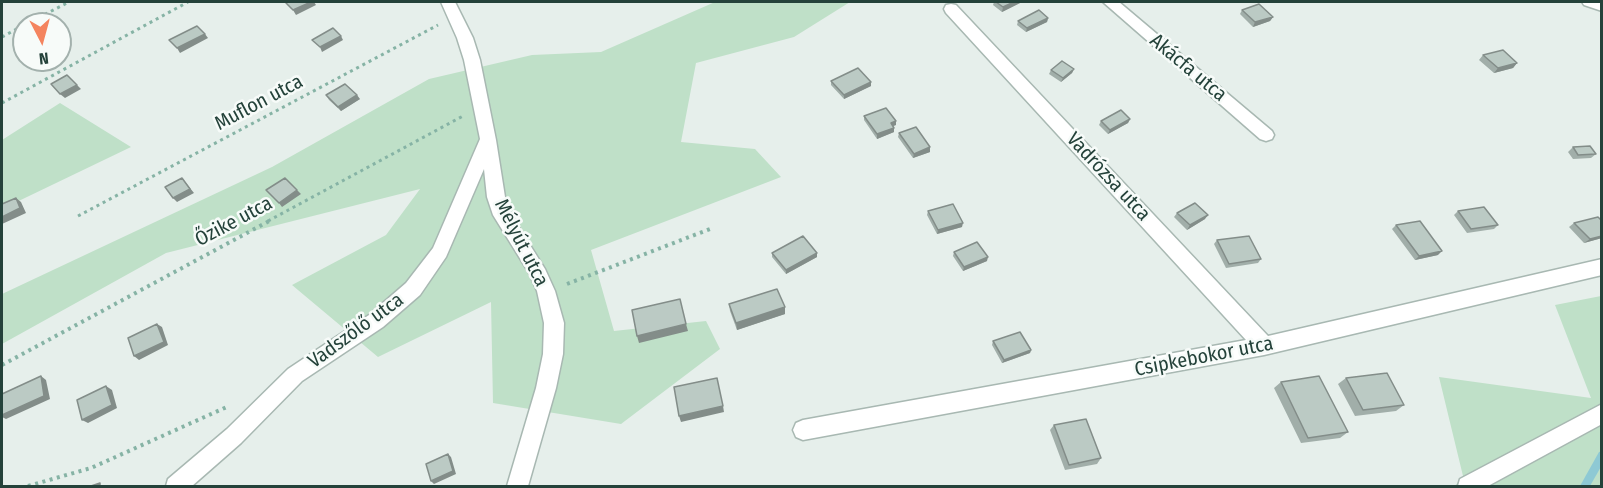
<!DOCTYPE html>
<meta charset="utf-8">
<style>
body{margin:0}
#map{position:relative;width:1603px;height:488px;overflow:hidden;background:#e6efeb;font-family:"Fira Sans Condensed",sans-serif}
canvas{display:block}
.frame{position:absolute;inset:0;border:3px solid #24423a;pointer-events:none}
.north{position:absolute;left:12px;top:12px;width:60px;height:60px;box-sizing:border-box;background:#f7fbf9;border:2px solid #a3b1ad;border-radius:50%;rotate:174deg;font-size:16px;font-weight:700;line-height:24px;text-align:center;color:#24423a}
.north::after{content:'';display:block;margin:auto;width:21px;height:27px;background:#f4845f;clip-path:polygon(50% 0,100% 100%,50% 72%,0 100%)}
</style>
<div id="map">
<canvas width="1603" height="488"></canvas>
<div class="frame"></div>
<div class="north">N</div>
</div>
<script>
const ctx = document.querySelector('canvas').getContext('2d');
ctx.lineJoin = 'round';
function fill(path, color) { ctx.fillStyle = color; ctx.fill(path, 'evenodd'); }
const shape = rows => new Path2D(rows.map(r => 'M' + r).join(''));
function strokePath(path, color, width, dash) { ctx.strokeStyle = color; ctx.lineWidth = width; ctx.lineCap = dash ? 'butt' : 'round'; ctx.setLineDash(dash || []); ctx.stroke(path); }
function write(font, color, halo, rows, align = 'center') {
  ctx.font = font + ' "Fira Sans Condensed",sans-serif'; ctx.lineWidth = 5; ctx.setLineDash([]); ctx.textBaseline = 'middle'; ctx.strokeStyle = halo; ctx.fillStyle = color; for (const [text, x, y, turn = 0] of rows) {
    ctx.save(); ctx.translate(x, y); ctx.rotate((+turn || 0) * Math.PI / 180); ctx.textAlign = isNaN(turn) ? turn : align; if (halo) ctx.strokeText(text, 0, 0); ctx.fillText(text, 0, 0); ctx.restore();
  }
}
fill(shape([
 [715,2,850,2,794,37,696,63,681,142,755,149,781,177,591,250,614,331,706,321,720,349,621,424,493,403,491,302,378,357,292,285,386,235,420,189,166,253,2,344,2,294,272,167,429,79,532,55,601,52],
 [60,103,131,147,2,209,2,140],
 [1601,296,1601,486,1455,486,1463,476,1439,377,1591,398,1555,305]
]), '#bfe0c8');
fill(shape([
 [1602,451,1602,465,1590,486,1580,486,1599,452,1602,451]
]), '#8ec9d4');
const minor = shape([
 [441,2,455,2,473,38,480,60,496,140,505,197,510,213,545,269,555,291,564,323,563,354,556,388,528,486,507,486,536,388,543,354,544,323,537,291,529,273,493,215,487,197,484,169,446,257,420,295,383,327,302,381,241,443,192,486,166,486,168,479,227,429,288,369,369,315,406,283,433,248,480,139,464,60,457,38,441,2],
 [1103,2,1119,2,1272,131,1274,135,1272,139,1266,141,1260,139,1103,2],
 [1582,2,1602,2,1602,11,1584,5,1582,2],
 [951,4,956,5,1268,336,1602,259,1602,275,1264,355,803,440,796,437,793,430,796,423,803,420,1246,340,946,13,944,9,946,5,951,4],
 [1602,404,1602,424,1488,486,1458,486,1460,479,1602,404]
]);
strokePath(minor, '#a8b8b2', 3);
strokePath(shape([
 [26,24,69,2],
 [2,37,24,25],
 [2,103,188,2],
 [78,216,438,25],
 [268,221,463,116]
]), '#86b3a5', 3, [3, 4]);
strokePath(shape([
 [567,284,710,229],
 [2,365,271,220],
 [28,486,91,468,229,406]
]), '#86b3a5', 4, [3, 4.5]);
fill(minor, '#fff');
fill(shape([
 [994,2,1020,2,1020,3,1002,12,993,5],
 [1242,10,1273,17,1270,21,1253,27,1240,14],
 [1048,18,1047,22,1026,32,1017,25,1018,21],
 [1483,55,1517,63,1513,68,1494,73,1479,60],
 [1074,69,1072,73,1061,82,1049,74,1051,70],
 [831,81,871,82,871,86,844,99,831,85],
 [326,95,360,99,341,111,329,100],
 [864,116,896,121,896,125,893,126,894,132,877,139,864,120],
 [1130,119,1128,123,1108,134,1099,125,1101,121],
 [899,133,930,147,930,152,913,158,898,137],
 [1573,147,1596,154,1591,158,1573,159,1568,152],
 [928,211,962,227,937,234,927,215],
 [1458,211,1498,225,1494,229,1467,233,1454,215],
 [1177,213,1205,219,1187,230,1174,217],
 [1574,223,1602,238,1584,243,1569,227],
 [1396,225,1438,255,1415,260,1392,229],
 [1217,240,1261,259,1258,263,1226,268,1214,244],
 [954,252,987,261,963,271,953,256],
 [772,253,817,257,786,274,772,257],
 [729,304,785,314,737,330,730,311],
 [993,341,1031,350,1030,353,1002,363,992,345],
 [1346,378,1404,405,1396,411,1355,416,1338,384],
 [1281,382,1348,432,1340,438,1301,443,1274,388],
 [1054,425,1101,458,1097,464,1065,470,1050,430]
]), '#a1aea9');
fill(shape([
 [311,2,314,2,316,5,296,15,293,10],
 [1014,2,1020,2,1020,3,1002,12,1003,7],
 [1273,17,1270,21,1253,27,1255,22],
 [1048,18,1047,22,1026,32,1027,28],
 [205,34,208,38,180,53,177,48],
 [341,36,343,40,322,52,320,47],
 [1517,63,1513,68,1494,73,1498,68],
 [1074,69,1072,73,1061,82,1063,78],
 [871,82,871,86,844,99,844,95],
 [77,85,81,89,65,98,60,94],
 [357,95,360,99,341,111,338,107],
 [1130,119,1128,123,1108,134,1110,130],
 [896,121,896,125,890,127,891,123],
 [894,128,894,132,877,139,877,134],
 [930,147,930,152,913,158,914,154],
 [182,178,194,193,177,202,173,198],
 [297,190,301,194,282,207,279,203],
 [16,198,21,202,26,213,2,224,2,217],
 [1208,215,1205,219,1187,230,1190,225],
 [963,223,962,227,937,234,938,230],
 [1602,236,1602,238,1584,243,1590,239],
 [1442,251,1438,255,1415,260,1419,256],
 [817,253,817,257,786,274,786,270],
 [988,257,987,261,963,271,964,267],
 [785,307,785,314,737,330,736,323],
 [157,324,162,327,168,345,139,360,134,356],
 [686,324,688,331,639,343,637,336],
 [1031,350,1030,353,1002,363,1004,360],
 [41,376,46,380,50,399,6,419,2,417,2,415],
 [106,386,112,390,117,408,88,423,82,420],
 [723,406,724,412,681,422,679,416],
 [448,454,451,457,456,474,434,484,431,481]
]), '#838d89');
const building = shape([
 [288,2,311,2,293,10,286,3,288,2],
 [996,2,1014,2,1003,7,996,2],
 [1259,4,1273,17,1255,22,1242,10,1259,4],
 [1039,10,1048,18,1027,28,1018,21,1039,10],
 [197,26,205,34,177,48,169,40,197,26],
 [333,28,341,36,320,47,312,40,333,28],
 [1503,50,1517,63,1498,68,1483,55,1503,50],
 [1062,61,1074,69,1063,78,1051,70,1062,61],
 [858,68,871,82,844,95,831,81,858,68],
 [67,75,77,85,60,94,51,84,67,75],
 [345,84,357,95,338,107,326,95,345,84],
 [886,108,896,121,891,123,894,128,877,134,864,116,886,108],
 [1121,110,1130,119,1110,130,1101,121,1121,110],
 [916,127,930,147,914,154,899,133,916,127],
 [1590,146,1596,154,1578,155,1573,147,1590,146],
 [182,178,190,189,173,198,165,187,182,178],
 [285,178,297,190,279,203,266,190,285,178],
 [16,198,20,208,2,217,2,204,16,198],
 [1195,203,1208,215,1190,225,1177,213,1195,203],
 [953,204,963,223,938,230,928,211,953,204],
 [1484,207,1498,225,1471,229,1458,211,1484,207],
 [1598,217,1602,221,1602,236,1590,239,1574,223,1598,217],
 [1420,221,1442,251,1419,256,1396,225,1420,221],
 [803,236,817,253,786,270,772,253,803,236],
 [1249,236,1261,259,1229,264,1217,240,1249,236],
 [977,242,988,257,964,267,954,252,977,242],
 [777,289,785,307,736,323,729,304,777,289],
 [680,299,686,324,637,336,632,310,680,299],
 [157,324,164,342,134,356,128,338,157,324],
 [1020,332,1031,350,1004,360,993,341,1020,332],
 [1387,373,1404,405,1363,410,1346,378,1387,373],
 [41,376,44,396,2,415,2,394,41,376],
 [1319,376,1348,432,1308,438,1281,382,1319,376],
 [717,378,723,406,679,416,674,387,717,378],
 [106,386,112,405,82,420,77,400,106,386],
 [1086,419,1101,458,1069,465,1054,425,1086,419],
 [448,454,453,471,431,481,426,464,448,454],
 [100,483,100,486,91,486,100,483]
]);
fill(building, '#bbcac4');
strokePath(building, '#838d89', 1.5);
write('20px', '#24423a', '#f7fbf9', [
 ["Akácfa utca",1188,68,40],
 ["Muflon utca",259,103,-28],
 ["Vadrózsa utca",1108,177,47],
 ["Őzike utca",234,222,-28],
 ["Mélyút utca",521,243,63],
 ["Vadszőlő utca",356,331,-36],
 ["Csipkebokor utca",1204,357,-11]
]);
</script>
